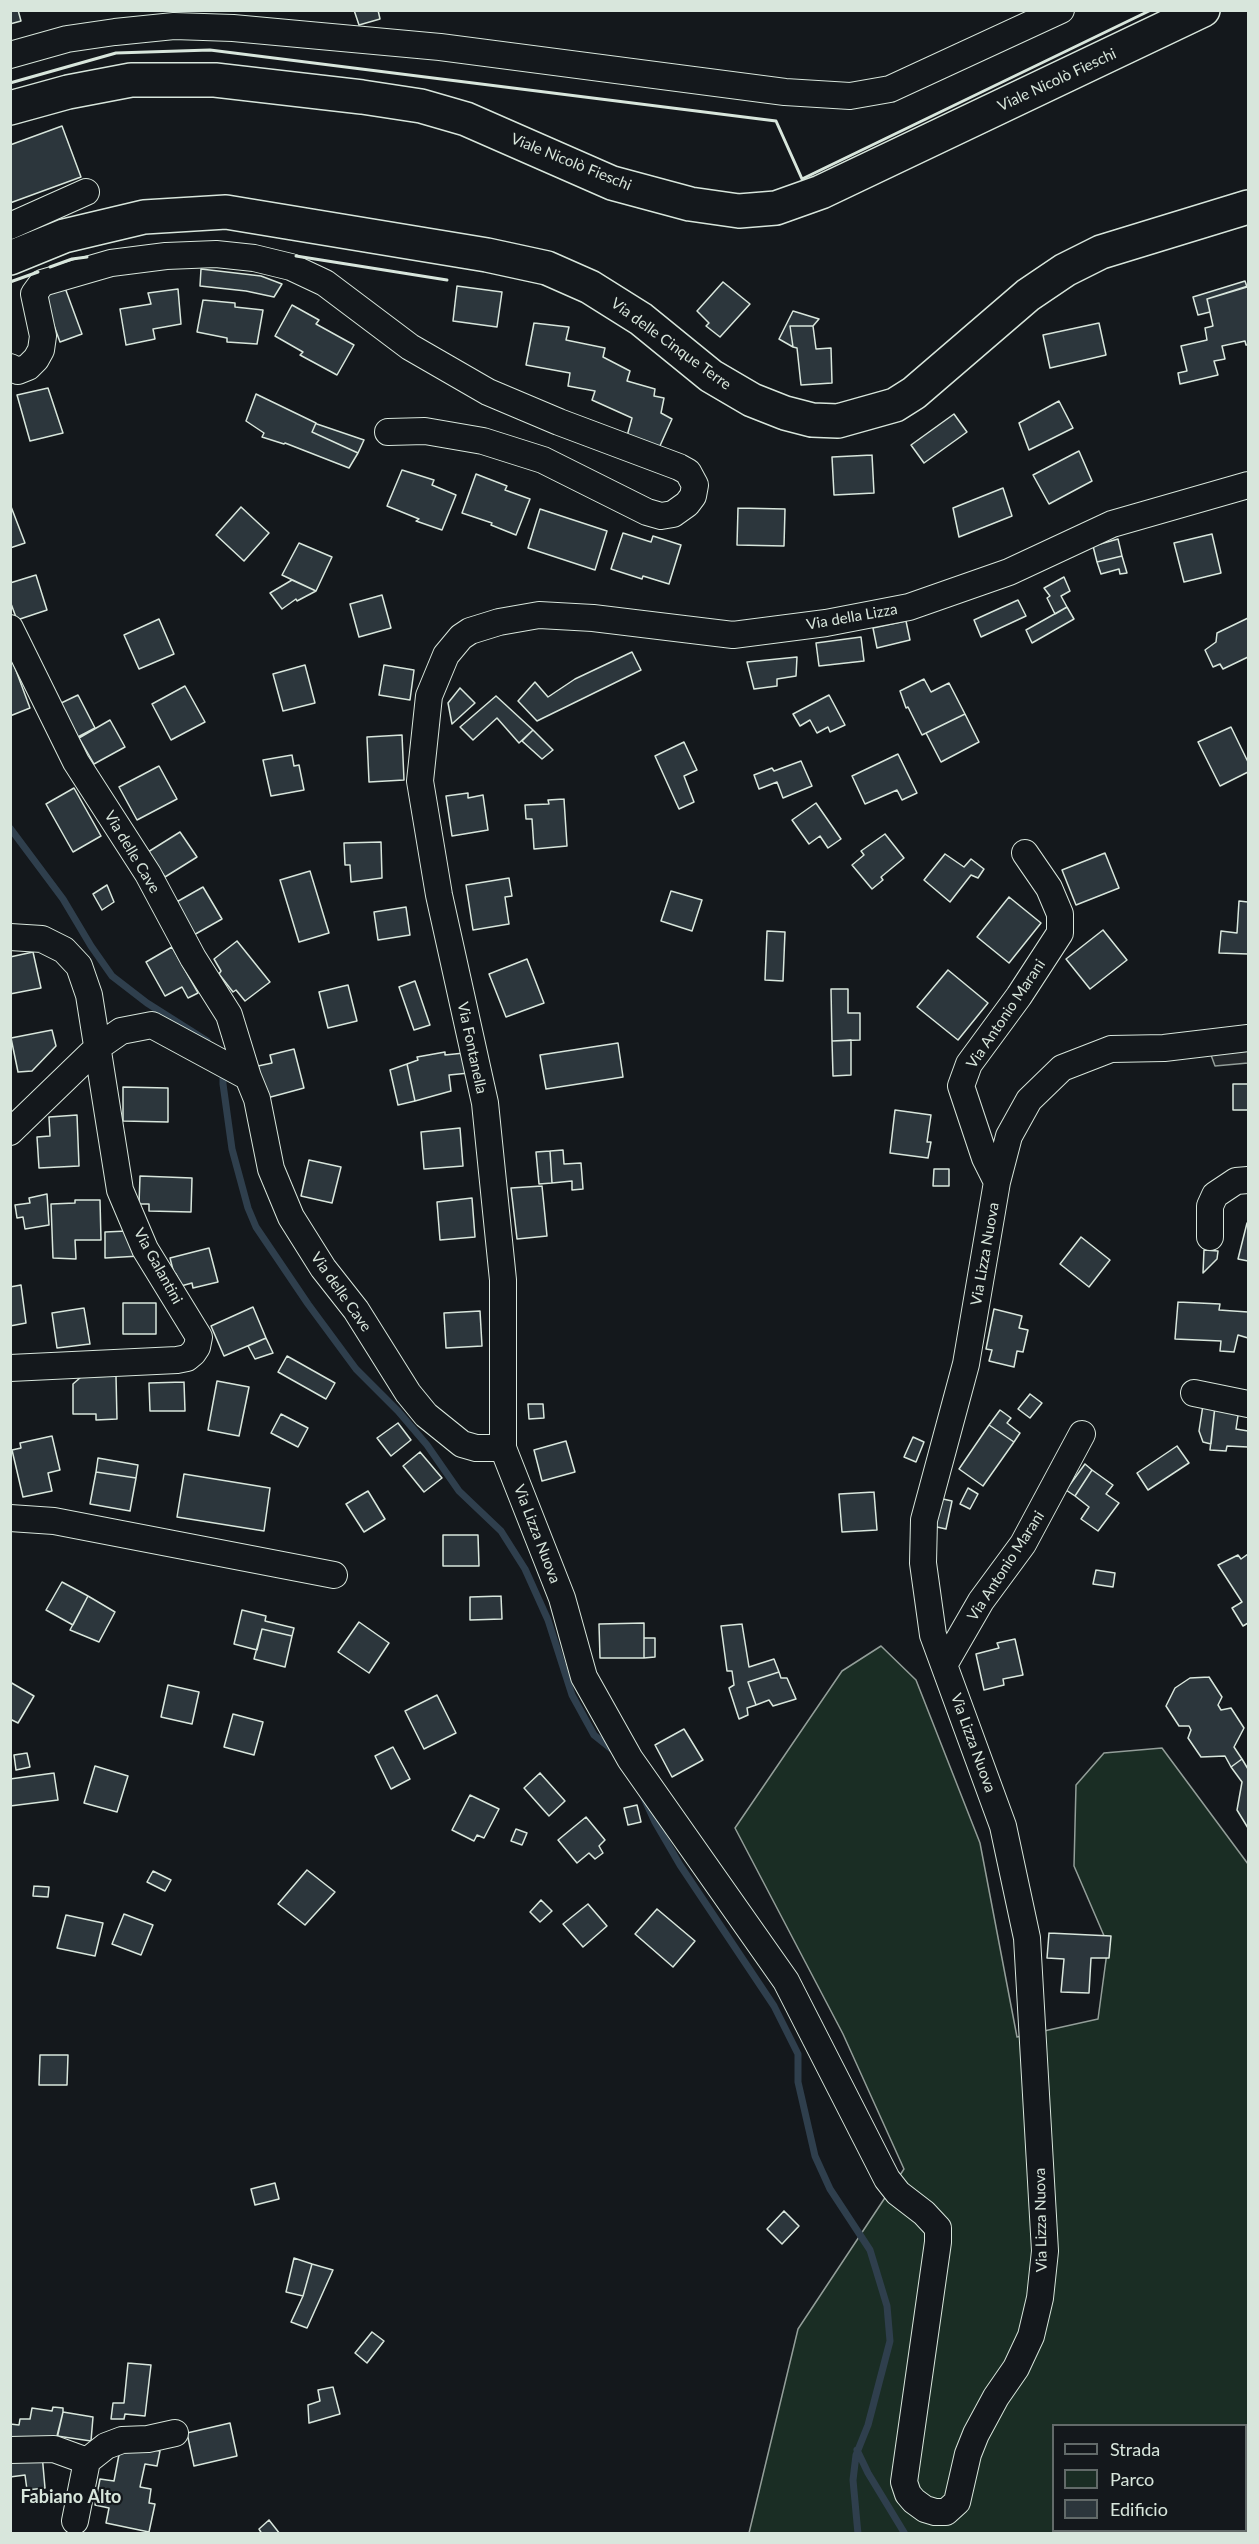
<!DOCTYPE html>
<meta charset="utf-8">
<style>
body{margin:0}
#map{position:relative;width:1259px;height:2544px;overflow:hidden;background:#14181c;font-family:Lato,sans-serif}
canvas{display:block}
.frame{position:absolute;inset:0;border:12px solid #d8e6dc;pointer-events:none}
.legend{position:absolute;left:1052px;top:2424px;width:195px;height:108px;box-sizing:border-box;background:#14181c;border:2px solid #626a69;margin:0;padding:8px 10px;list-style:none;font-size:18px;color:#d8e6dc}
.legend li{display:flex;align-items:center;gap:12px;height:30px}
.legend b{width:30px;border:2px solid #626a69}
</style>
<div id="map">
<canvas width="1259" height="2544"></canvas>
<div class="frame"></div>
<ul class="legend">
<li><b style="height:8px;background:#14181c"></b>Strada</li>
<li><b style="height:16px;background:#1a2d24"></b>Parco</li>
<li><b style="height:16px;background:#2c363c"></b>Edificio</li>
</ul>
</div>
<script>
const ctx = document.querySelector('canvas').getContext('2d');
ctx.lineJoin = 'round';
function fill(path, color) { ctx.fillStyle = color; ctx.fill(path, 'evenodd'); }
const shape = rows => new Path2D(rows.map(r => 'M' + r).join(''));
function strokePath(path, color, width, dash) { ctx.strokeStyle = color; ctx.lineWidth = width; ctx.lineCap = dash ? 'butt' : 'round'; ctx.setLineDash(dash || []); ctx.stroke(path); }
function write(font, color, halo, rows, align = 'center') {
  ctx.font = font + ' Lato,sans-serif'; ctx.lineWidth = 4.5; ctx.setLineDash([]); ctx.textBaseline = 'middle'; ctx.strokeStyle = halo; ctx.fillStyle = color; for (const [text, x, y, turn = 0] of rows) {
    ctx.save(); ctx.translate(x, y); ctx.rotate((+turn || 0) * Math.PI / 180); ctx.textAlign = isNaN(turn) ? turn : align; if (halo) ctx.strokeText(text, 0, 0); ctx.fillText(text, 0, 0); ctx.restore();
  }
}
const green = shape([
 [881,1646,916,1680,980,1843,1017,2037,1098,2019,1108,1945,1074,1866,1076,1785,1104,1753,1162,1748,1248,1864,1248,2533,749,2533,798,2329,904,2169,843,2034,735,1828,842,1671,881,1646],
 [1054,2426,1246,2426,1246,2530,1054,2530,1054,2426]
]);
fill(green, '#1a2d24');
strokePath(green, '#939e99', 1.5);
const parking = shape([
 [1248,1038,1248,1063,1215,1066,1207,1044,1248,1038]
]);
fill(parking, '#24282b');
strokePath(parking, '#939e99', 1.5);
strokePath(shape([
 [10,828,63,899,91,946,112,976,147,1003,207,1041],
 [223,1069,223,1084,232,1149,248,1208,256,1227,308,1304,356,1369,398,1411,427,1445,459,1491,501,1531,525,1569,548,1620,572,1695,594,1735,614,1751],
 [644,1798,655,1822,680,1865,774,2006,798,2054,798,2082,815,2156,830,2189,870,2250,887,2306,890,2341,868,2425,856,2455,853,2480,858,2534],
 [857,2450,868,2473,905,2534]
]), '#2f3f4d', 7);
const building = shape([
 [10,10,18,10,21,21,10,24,10,10],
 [354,10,378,10,380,19,359,25,354,10],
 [62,126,81,177,10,203,10,145,62,126],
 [201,269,261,276,282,284,274,297,246,291,200,286,201,269],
 [1245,281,1247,287,1207,299,1210,312,1198,315,1193,297,1245,281],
 [723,282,750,304,720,337,706,326,709,323,697,311,723,282],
 [64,285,82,334,60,342,42,293,64,285],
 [457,286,502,292,497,327,453,321,457,286],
 [1248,286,1248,345,1246,345,1245,341,1222,346,1225,359,1214,361,1218,375,1180,384,1178,373,1187,371,1181,346,1207,340,1205,328,1213,326,1207,299,1248,286],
 [178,289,181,324,153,329,155,339,126,345,120,309,151,304,148,293,178,289],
 [203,300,235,303,235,307,263,310,257,344,227,342,227,338,197,332,203,300],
 [292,305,319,320,316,324,354,345,337,375,300,355,303,352,275,336,292,305],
 [793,311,819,319,813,326,790,326,793,347,779,339,793,311],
 [534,323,569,327,566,340,605,348,603,357,630,371,627,381,655,389,654,396,664,398,661,413,672,419,659,448,627,436,632,418,592,400,595,391,568,386,570,373,526,365,534,323],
 [1099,323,1106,355,1050,368,1043,335,1099,323],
 [790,326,813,326,816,349,831,348,832,383,801,385,797,348,793,347,790,326],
 [48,388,63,433,30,441,17,395,48,388],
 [256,394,316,423,312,432,358,453,349,468,285,443,284,444,262,437,264,433,246,421,256,394],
 [1059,401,1073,428,1029,450,1019,423,1059,401],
 [954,414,967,432,924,463,911,445,954,414],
 [316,423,317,424,364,440,358,453,312,432,316,423],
 [1079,451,1092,481,1049,504,1033,475,1079,451],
 [872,455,874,493,834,495,832,457,872,455],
 [402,470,434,480,432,485,456,495,442,530,416,521,419,519,387,506,402,470],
 [476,474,507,486,505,490,530,499,516,535,491,525,492,523,462,513,476,474],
 [1003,488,1012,516,959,537,953,508,1003,488],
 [10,504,25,543,10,548,10,504],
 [241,507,269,533,244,561,216,535,241,507],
 [738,508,785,509,784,546,737,545,738,508],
 [540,509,607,531,595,570,528,548,540,509],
 [623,533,651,542,653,536,681,545,669,584,643,576,642,579,611,569,623,533],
 [1212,534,1221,573,1184,582,1174,543,1212,534],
 [1118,539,1122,556,1097,562,1093,546,1118,539],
 [299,543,332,557,316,591,282,575,299,543],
 [1122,556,1127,573,1120,574,1119,569,1101,574,1097,562,1122,556],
 [36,575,47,610,17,620,10,601,10,583,36,575],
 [1064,577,1070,591,1061,596,1067,607,1055,614,1047,598,1050,596,1044,588,1064,577],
 [292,580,316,591,297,601,296,599,282,609,270,593,292,580],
 [382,595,391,628,359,637,350,604,382,595],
 [1018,600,1026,616,981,637,974,620,1018,600],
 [1067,607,1074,619,1032,643,1026,630,1067,607],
 [1248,618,1248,657,1223,669,1220,664,1213,667,1205,650,1216,642,1217,633,1248,618],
 [159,619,174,654,139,669,124,635,159,619],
 [906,621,910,640,877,648,873,628,906,621],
 [861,637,864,661,819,666,816,643,861,637],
 [632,652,641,670,537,721,518,701,535,682,548,697,575,679,632,652],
 [11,657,30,708,10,716,10,658,11,657],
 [797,657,796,676,777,679,777,686,754,689,747,662,797,657],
 [305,665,315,703,283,711,273,674,305,665],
 [384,665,414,670,410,700,379,695,384,665],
 [924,679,931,692,949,683,965,714,922,735,908,707,906,708,900,691,924,679],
 [185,686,205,722,171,740,152,704,185,686],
 [460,688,475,703,452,724,448,703,460,688],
 [78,695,95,728,74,739,57,705,78,695],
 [829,695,845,725,830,732,828,727,817,733,810,720,800,726,793,714,829,695],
 [496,696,533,730,519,743,497,718,473,740,460,727,496,696],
 [965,714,979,742,941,762,926,733,965,714],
 [110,720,125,747,94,764,79,738,110,720],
 [1231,727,1248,762,1248,772,1220,786,1198,742,1231,727],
 [533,730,553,750,542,759,522,741,533,730],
 [402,735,404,780,369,782,367,737,402,735],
 [684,742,697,770,684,776,694,802,679,809,655,756,684,742],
 [898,754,917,793,902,800,897,790,865,804,852,776,898,754],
 [292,755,294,766,299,765,304,790,271,796,263,760,292,755],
 [801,761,812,786,783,798,777,782,759,789,754,775,772,768,774,771,801,761],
 [159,766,177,799,137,820,119,787,159,766],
 [74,788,101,836,73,852,46,804,74,788],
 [468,793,468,798,483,795,488,830,452,836,446,796,468,793],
 [564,799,567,846,534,849,532,819,526,819,525,805,549,804,548,800,564,799],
 [816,803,841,839,828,848,820,836,809,844,792,820,816,803],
 [180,832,197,857,165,877,148,852,180,832],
 [885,834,904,858,881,877,883,880,872,889,852,865,864,855,861,851,885,834],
 [381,842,382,878,351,882,350,865,345,865,344,843,381,842],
 [1105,853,1119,888,1076,905,1062,870,1105,853],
 [945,854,964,867,971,859,984,869,978,878,971,875,950,902,924,880,945,854],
 [310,871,329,933,299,942,280,880,310,871],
 [509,878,512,896,505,897,509,924,473,930,466,885,509,878],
 [107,885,114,902,102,910,93,894,107,885],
 [203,887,222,919,192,936,173,904,203,887],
 [671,891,702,900,692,931,661,921,671,891],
 [1009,897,1041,923,1009,963,977,937,1009,897],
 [1239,901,1248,902,1248,954,1219,953,1221,931,1237,933,1239,901],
 [406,907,410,935,378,940,374,912,406,907],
 [1103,930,1127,960,1090,989,1066,959,1103,930],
 [767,931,785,932,783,981,765,980,767,931],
 [237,941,270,982,245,1001,236,990,233,992,219,974,221,971,214,959,237,941],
 [172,947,198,993,188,998,182,987,165,996,146,962,172,947],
 [33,952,41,988,10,994,10,957,33,952],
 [527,959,544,1003,506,1017,489,974,527,959],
 [948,970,988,1003,958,1040,917,1007,948,970],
 [415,981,430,1025,414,1030,399,987,415,981],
 [348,985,357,1021,328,1028,319,992,348,985],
 [831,989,848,989,848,1013,860,1013,860,1040,832,1041,831,989],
 [52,1030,56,1046,32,1071,18,1072,11,1038,52,1030],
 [851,1040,851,1075,833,1076,832,1041,851,1040],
 [618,1043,623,1077,546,1089,540,1055,618,1043],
 [294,1049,304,1088,267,1098,258,1066,272,1063,270,1055,294,1049],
 [445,1052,445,1055,464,1053,469,1073,449,1075,451,1091,415,1101,407,1064,418,1060,417,1057,445,1052],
 [407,1064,415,1101,398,1105,390,1070,407,1064],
 [1233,1084,1248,1084,1248,1110,1233,1110,1233,1084],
 [123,1087,168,1088,168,1122,123,1121,123,1087],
 [895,1110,931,1115,927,1142,931,1142,928,1158,890,1153,895,1110],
 [77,1115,79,1166,39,1168,37,1137,50,1136,49,1117,77,1115],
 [460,1128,463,1166,424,1169,421,1132,460,1128],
 [563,1150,564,1164,581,1163,583,1189,572,1190,572,1181,552,1183,550,1151,563,1150],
 [550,1151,552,1183,539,1184,536,1152,550,1151],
 [309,1160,341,1167,332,1203,301,1196,309,1160],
 [934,1169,949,1169,949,1186,933,1186,934,1169],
 [140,1176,192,1178,191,1212,149,1211,149,1204,139,1204,140,1176],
 [542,1186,547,1236,517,1239,511,1188,542,1186],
 [47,1194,49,1225,25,1229,23,1217,17,1218,15,1205,30,1203,29,1198,47,1194],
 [472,1198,475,1237,440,1240,437,1202,472,1198],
 [75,1200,100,1200,101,1240,75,1240,76,1259,53,1258,51,1204,75,1203,75,1200],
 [1247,1223,1248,1224,1248,1261,1238,1259,1247,1223],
 [127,1231,140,1256,105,1258,105,1232,127,1231],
 [1081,1237,1110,1260,1089,1287,1060,1264,1081,1237],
 [209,1248,218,1282,193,1288,192,1283,181,1286,176,1274,174,1274,170,1258,209,1248],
 [1204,1250,1218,1251,1217,1259,1203,1273,1204,1250],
 [21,1285,26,1323,10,1326,10,1287,21,1285],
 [1178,1302,1220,1304,1219,1310,1248,1312,1248,1338,1238,1335,1234,1352,1220,1351,1221,1341,1175,1339,1178,1302],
 [123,1303,156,1303,156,1334,123,1334,123,1303],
 [253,1307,266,1338,224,1356,211,1326,253,1307],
 [84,1308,90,1344,57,1348,52,1313,84,1308],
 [994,1309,1022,1316,1019,1328,1028,1330,1023,1352,1017,1351,1014,1367,989,1361,992,1350,986,1349,994,1309],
 [480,1311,482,1346,446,1348,444,1313,480,1311],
 [266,1338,273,1353,255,1359,248,1346,266,1338],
 [287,1356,335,1383,326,1399,278,1372,287,1356],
 [116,1376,117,1419,96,1420,96,1414,73,1414,73,1384,81,1377,116,1376],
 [217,1381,249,1387,239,1436,208,1430,217,1381],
 [184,1382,185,1411,150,1411,149,1383,184,1382],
 [1030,1394,1042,1403,1030,1418,1018,1409,1030,1394],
 [528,1404,543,1404,544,1418,529,1419,528,1404],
 [1203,1405,1215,1406,1211,1444,1203,1442,1199,1431,1203,1405],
 [1215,1406,1239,1409,1236,1429,1248,1431,1248,1447,1227,1446,1226,1451,1210,1450,1215,1406],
 [1000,1410,1011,1418,1007,1423,1020,1433,1014,1442,989,1425,1000,1410],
 [281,1414,308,1428,298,1447,271,1433,281,1414],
 [398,1423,411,1440,391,1456,377,1438,398,1423],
 [989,1425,1014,1442,983,1486,959,1469,989,1425],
 [52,1436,60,1470,48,1473,52,1491,23,1497,12,1450,21,1448,20,1443,52,1436],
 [913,1437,924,1442,916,1462,904,1457,913,1437],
 [566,1441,575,1472,542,1481,534,1450,566,1441],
 [1177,1446,1189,1463,1148,1490,1137,1473,1177,1446],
 [420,1452,442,1478,424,1492,403,1466,420,1452],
 [98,1458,138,1465,136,1478,96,1472,98,1458],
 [1085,1464,1092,1470,1075,1496,1066,1490,1085,1464],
 [1092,1470,1113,1485,1106,1494,1119,1503,1098,1531,1081,1519,1089,1507,1075,1496,1092,1470],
 [96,1472,136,1478,130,1511,90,1504,96,1472],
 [184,1474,270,1488,264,1531,177,1517,184,1474],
 [968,1488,978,1494,970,1509,960,1504,968,1488],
 [368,1491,385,1519,364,1532,346,1504,368,1491],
 [874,1492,877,1530,842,1532,839,1494,874,1492],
 [934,1497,952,1501,946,1529,928,1525,934,1497],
 [443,1535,478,1535,479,1566,443,1566,443,1535],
 [1248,1554,1248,1623,1243,1626,1232,1608,1242,1602,1218,1565,1238,1555,1241,1559,1248,1554],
 [1096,1570,1115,1573,1113,1587,1093,1584,1096,1570],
 [62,1582,88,1596,73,1625,46,1610,62,1582],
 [88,1596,115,1612,99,1642,70,1630,88,1596],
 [501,1596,502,1619,470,1620,470,1597,501,1596],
 [242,1610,266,1616,265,1621,294,1628,292,1636,262,1629,257,1650,234,1644,242,1610],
 [359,1622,389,1643,369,1673,338,1652,359,1622],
 [644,1623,644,1658,600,1658,599,1624,644,1623],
 [742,1624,749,1667,774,1659,779,1672,748,1682,756,1705,747,1708,748,1715,739,1719,729,1688,734,1685,732,1671,727,1671,721,1626,742,1624],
 [262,1629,292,1636,285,1667,254,1659,262,1629],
 [644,1638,655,1638,655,1657,644,1658,644,1638],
 [1015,1639,1023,1675,1003,1679,1004,1685,984,1690,976,1654,999,1648,997,1643,1015,1639],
 [779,1672,781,1678,787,1678,796,1699,773,1706,769,1700,756,1705,748,1682,779,1672],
 [1209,1677,1222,1697,1218,1705,1221,1710,1231,1708,1244,1728,1234,1747,1242,1759,1231,1767,1225,1756,1201,1757,1188,1738,1191,1730,1189,1726,1179,1726,1166,1706,1175,1688,1190,1678,1209,1677],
 [10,1682,34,1696,18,1723,10,1719,10,1682],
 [168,1685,199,1692,192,1724,161,1717,168,1685],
 [437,1695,456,1733,424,1749,405,1711,437,1695],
 [233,1714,263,1722,254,1755,224,1747,233,1714],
 [684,1729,703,1760,672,1777,655,1745,684,1729],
 [393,1747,410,1779,391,1789,375,1756,393,1747],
 [27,1753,30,1767,16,1770,14,1755,27,1753],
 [1242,1759,1248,1769,1248,1828,1237,1810,1242,1782,1231,1767,1242,1759],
 [95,1766,128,1776,117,1812,84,1803,95,1766],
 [54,1773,58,1800,10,1806,10,1779,54,1773],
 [540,1773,565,1801,549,1816,524,1788,540,1773],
 [470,1795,499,1809,484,1838,477,1835,474,1841,452,1830,470,1795],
 [637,1805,641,1822,628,1825,624,1808,637,1805],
 [586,1817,605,1840,599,1846,603,1853,595,1859,589,1853,577,1863,558,1840,586,1817],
 [516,1829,527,1833,522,1845,511,1841,516,1829],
 [307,1870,335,1892,305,1925,278,1904,307,1870],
 [153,1871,171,1880,165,1891,147,1882,153,1871],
 [34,1886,49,1887,48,1897,33,1896,34,1886],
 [541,1900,552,1911,540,1922,530,1912,541,1900],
 [588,1904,607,1926,583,1947,563,1924,588,1904],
 [657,1909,695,1941,673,1967,635,1934,657,1909],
 [124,1914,153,1925,141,1955,112,1944,124,1914],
 [66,1915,103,1923,95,1956,57,1948,66,1915],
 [1049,1933,1111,1936,1109,1958,1091,1958,1089,1993,1061,1992,1064,1959,1047,1958,1049,1933],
 [40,2055,68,2055,67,2085,39,2085,40,2055],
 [275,2183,279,2199,255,2205,251,2189,275,2183],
 [784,2211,799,2226,782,2244,767,2229,784,2211],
 [294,2258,312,2264,303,2296,286,2292,294,2258],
 [312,2264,333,2270,307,2328,291,2322,303,2296,312,2264],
 [372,2332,384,2341,367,2363,355,2353,372,2332],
 [128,2363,151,2365,145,2416,125,2414,124,2419,111,2419,113,2403,124,2403,128,2363],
 [333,2387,340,2414,309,2423,308,2405,320,2401,318,2390,333,2387],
 [53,2407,63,2408,63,2412,56,2443,10,2444,10,2424,19,2425,20,2419,30,2419,32,2408,52,2411,53,2407],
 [63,2412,93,2417,91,2441,57,2436,63,2412],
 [230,2423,237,2456,194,2466,187,2433,230,2423],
 [121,2444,160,2451,157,2466,145,2464,140,2487,151,2489,149,2503,155,2504,149,2532,106,2523,109,2508,95,2505,100,2479,114,2481,121,2444],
 [42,2454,45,2488,27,2490,25,2475,10,2477,10,2456,42,2454],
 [269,2520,280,2534,262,2534,259,2529,269,2520]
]);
fill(building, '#2c363c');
strokePath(building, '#d8e6dc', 1.5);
const minor = shape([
 [10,55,67,39,115,32,174,26,233,28,440,47,785,92,850,96,890,89,1061,10],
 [10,226,86,192],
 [10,367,18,371,28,367,36,359,41,350,43,336,34,294,42,283,111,263,166,256,216,254,254,258,291,267,325,283,410,347,488,392,559,422,679,467,688,472,695,485,693,496,687,504,673,514,661,516,647,512,543,460,483,441,425,431,388,432],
 [1248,485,1112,524,1009,572,909,607,826,623,733,635,593,618,539,615,499,622,470,631,461,637,446,655,429,696,420,781,439,895,485,1103,503,1280,503,1448,562,1598,584,1677,630,1759,786,1981,887,2179,898,2193,924,2213,938,2228,938,2242,904,2482,908,2494,914,2501,925,2509,935,2512,946,2512,957,2502,968,2454,976,2434,996,2397,1016,2368,1031,2336,1040,2298,1045,2251,1027,1938,1003,1826,933,1635,923,1563,924,1520,966,1364,997,1182,1009,1136,1029,1100,1062,1068,1111,1049,1164,1048,1248,1038],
 [10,628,76,762,148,874,193,958,229,1015,248,1077,257,1099,271,1169,291,1217,323,1268,356,1310,408,1393,426,1415,462,1444,476,1448,503,1448],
 [10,937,42,939,64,950,79,966,89,995,120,1190,145,1249,199,1337,197,1347,193,1353,187,1358,177,1360,10,1368],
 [10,1132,98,1047,121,1031,152,1025,248,1077],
 [997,1182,985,1158,961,1086,969,1064,1019,996,1060,933,1060,914,1049,888,1025,853],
 [1210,1237,1210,1206,1215,1195,1236,1181,1248,1180],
 [1194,1393,1248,1404],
 [10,1518,54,1521,334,1575],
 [944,1665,981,1601,1023,1544,1082,1434],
 [10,2450,54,2449,87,2461],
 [87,2461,106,2446,122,2440,148,2439,175,2433],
 [75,2521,87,2461]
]);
const major = shape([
 [10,108,68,92,131,80,215,80,362,97,421,106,466,119,612,183,690,204,739,211,776,208,821,192,1203,10],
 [10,258,64,236,144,217,226,212,487,255,547,268,590,287,641,319,711,376,752,400,785,413,812,420,838,421,895,405,914,393,1028,295,1065,270,1101,252,1248,207]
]);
strokePath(minor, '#d8e6dc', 28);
strokePath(major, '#d8e6dc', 36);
strokePath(minor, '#14181c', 26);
strokePath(major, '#14181c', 33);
strokePath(shape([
 [10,83,116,53,210,50,776,121,802,179,1151,10],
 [296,256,447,280],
 [50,267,72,259,87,257],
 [10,282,38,272]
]), '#d8e6dc', 3);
write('15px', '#d8e6dc', '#14181c', [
 ["Viale Nicolò Fieschi",1057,80,-25],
 ["Viale Nicolò Fieschi",571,162,22],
 ["Via delle Cinque Terre",671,344,36],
 ["Via della Lizza",852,617,-10],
 ["Via delle Cave",132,852,59],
 ["Via Antonio Marani",1006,1014,-56],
 ["Via Fontanella",472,1048,78],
 ["Via Lizza Nuova",985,1254,-80],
 ["Via Galantini",158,1266,61],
 ["Via delle Cave",341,1292,55],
 ["Via Lizza Nuova",537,1534,69],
 ["Via Antonio Marani",1006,1566,-57],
 ["Via Lizza Nuova",973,1743,70],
 ["Via Lizza Nuova",1041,2220,-91]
]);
write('bold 18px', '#d8e6dc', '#14181c', [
 ["Fabiano Alto",71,2497]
]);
</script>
